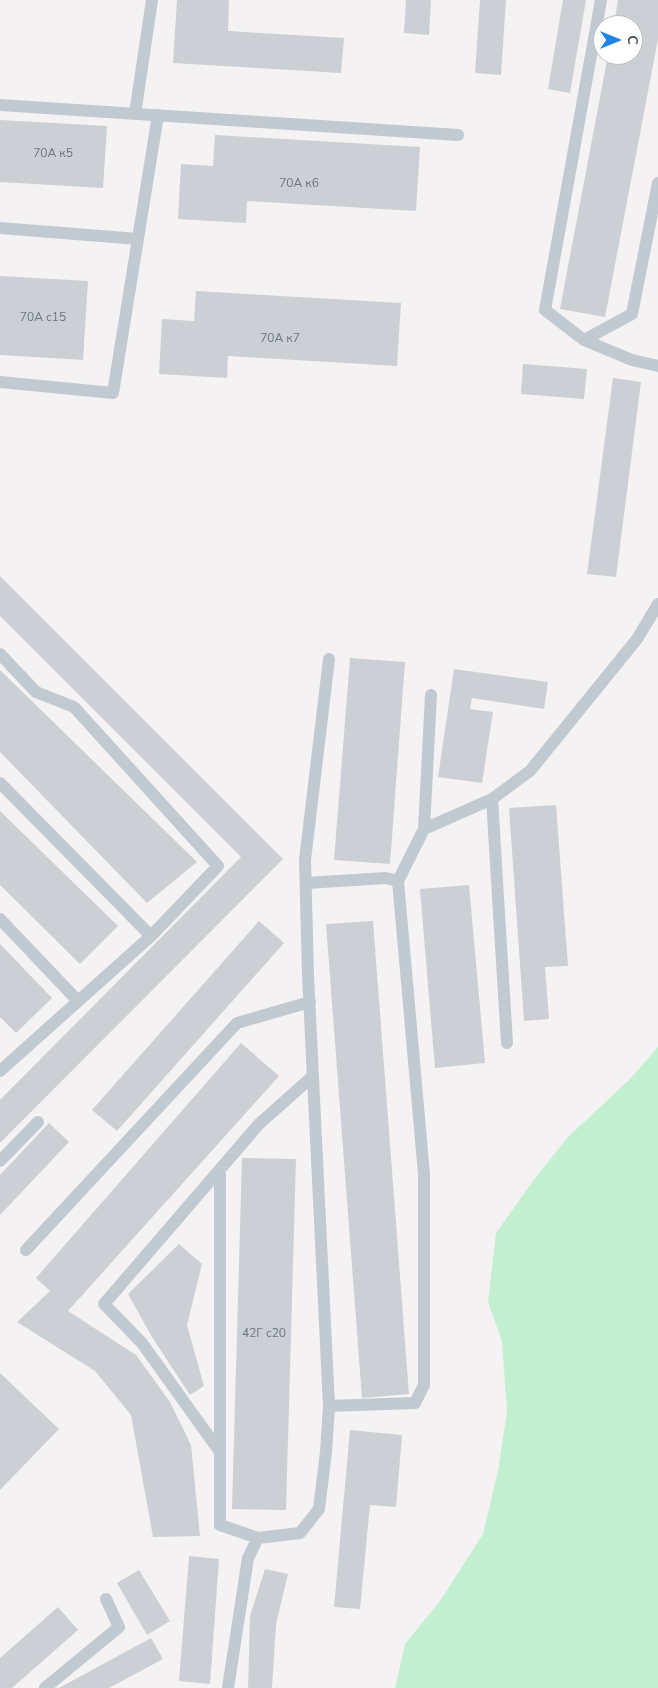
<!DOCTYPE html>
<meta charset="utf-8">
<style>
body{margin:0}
#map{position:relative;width:658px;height:1688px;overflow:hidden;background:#f4f2f2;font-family:"Nunito Sans",sans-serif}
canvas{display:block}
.north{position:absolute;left:593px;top:15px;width:50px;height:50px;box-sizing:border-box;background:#fff;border:1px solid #b7bcbf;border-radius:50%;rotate:90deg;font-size:14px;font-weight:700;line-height:20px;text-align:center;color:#4a575f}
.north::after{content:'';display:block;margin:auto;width:18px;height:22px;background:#1f84e1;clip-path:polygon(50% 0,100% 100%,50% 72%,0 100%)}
</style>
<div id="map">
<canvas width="658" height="1688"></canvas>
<div class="north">С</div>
</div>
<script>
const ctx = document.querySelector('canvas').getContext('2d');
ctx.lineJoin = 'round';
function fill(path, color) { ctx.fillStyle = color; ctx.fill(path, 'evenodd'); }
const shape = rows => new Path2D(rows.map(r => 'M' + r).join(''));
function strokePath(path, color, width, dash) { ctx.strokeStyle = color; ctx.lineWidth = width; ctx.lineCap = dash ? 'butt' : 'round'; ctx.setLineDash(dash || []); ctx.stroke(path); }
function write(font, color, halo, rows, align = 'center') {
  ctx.font = font + ' "Nunito Sans",sans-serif'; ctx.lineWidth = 4; ctx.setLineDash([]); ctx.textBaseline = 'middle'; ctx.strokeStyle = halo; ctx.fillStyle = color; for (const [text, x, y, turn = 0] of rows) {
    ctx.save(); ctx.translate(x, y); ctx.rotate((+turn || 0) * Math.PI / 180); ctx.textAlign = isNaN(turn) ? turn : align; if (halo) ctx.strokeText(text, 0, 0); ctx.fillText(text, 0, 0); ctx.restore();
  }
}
fill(shape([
 [658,1047,658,1688,395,1688,405,1644,440,1601,483,1534,498,1471,507,1412,502,1341,488,1302,496,1233,533,1181,567,1138,630,1079]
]), '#c3efd1');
fill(shape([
 [177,0,229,0,228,31,344,38,341,73,173,63],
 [406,0,431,0,429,35,404,33],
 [480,0,506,0,501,75,475,73],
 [563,0,586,0,570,93,548,89],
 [618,0,658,0,658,39,605,317,560,309,608,55,633,55,633,25,614,25],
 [0,120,107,126,103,188,0,182],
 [215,135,420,147,416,211,247,201,246,223,178,219,181,164,213,166],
 [0,276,88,281,83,360,0,355],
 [196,291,401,303,397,366,228,356,227,378,159,374,162,319,194,321],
 [523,364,587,369,584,399,521,394],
 [613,378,641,382,616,577,587,574],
 [0,576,283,859,0,1143,0,1100,241,857,0,616],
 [350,658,405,662,390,864,334,860],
 [454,669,548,682,544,709,472,698,470,709,493,712,482,783,438,777],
 [0,670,197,862,147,903,0,752],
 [556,805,568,966,545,967,549,1019,524,1021,509,808],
 [0,811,118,926,80,964,0,885],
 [469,885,485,1063,435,1068,420,889],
 [259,921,284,943,117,1131,92,1110],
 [373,921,409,1394,362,1398,326,924],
 [0,944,52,998,16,1033,0,1017],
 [241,1043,279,1076,68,1311,136,1355,170,1402,191,1445,200,1536,153,1537,131,1415,95,1371,17,1322,50,1291,36,1278],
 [49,1123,69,1142,0,1215,0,1175],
 [242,1158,296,1159,286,1510,232,1509],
 [179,1244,202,1264,187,1325,204,1386,190,1395,152,1337,128,1294],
 [0,1373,59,1429,0,1490],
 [350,1430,402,1435,396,1507,370,1505,360,1609,334,1607],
 [189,1556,219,1559,210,1684,179,1681],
 [265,1569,288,1574,276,1624,272,1688,248,1688,250,1616],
 [139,1570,170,1621,147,1635,117,1583],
 [58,1607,78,1630,12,1688,0,1688,0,1658],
 [151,1638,163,1659,109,1688,59,1688]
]), '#ccd0d4');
strokePath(shape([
 [601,0,545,310,584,340,632,360,658,366],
 [0,105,458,135],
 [135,114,152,0],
 [0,228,138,239],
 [584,340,632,314,658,183],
 [0,382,113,393,158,115],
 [0,654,36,692,74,707,218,866,151,936,0,1071],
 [0,783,151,936],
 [492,799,507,1043],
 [424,829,492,799,530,771,637,639,658,604],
 [306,883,386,878,398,881],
 [0,919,78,1001],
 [0,1161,38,1122],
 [220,1169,220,1525,258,1538,300,1533,319,1509,326,1452,329,1406,308,975,305,860,329,659],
 [26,1250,237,1023,310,1002],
 [329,1406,415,1403,424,1385,424,1174,398,881,424,829,431,695],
 [220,1452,142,1343,104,1304,259,1124,313,1076],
 [45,1688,119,1627,106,1599],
 [228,1688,248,1558,258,1538]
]), '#c1cad0', 12);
write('12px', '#6a757c', null, [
 ["70А к5",53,154],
 ["70А к6",299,184],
 ["70А с15",43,318],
 ["70А к7",280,339],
 ["42Г с20",264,1334]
]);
</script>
